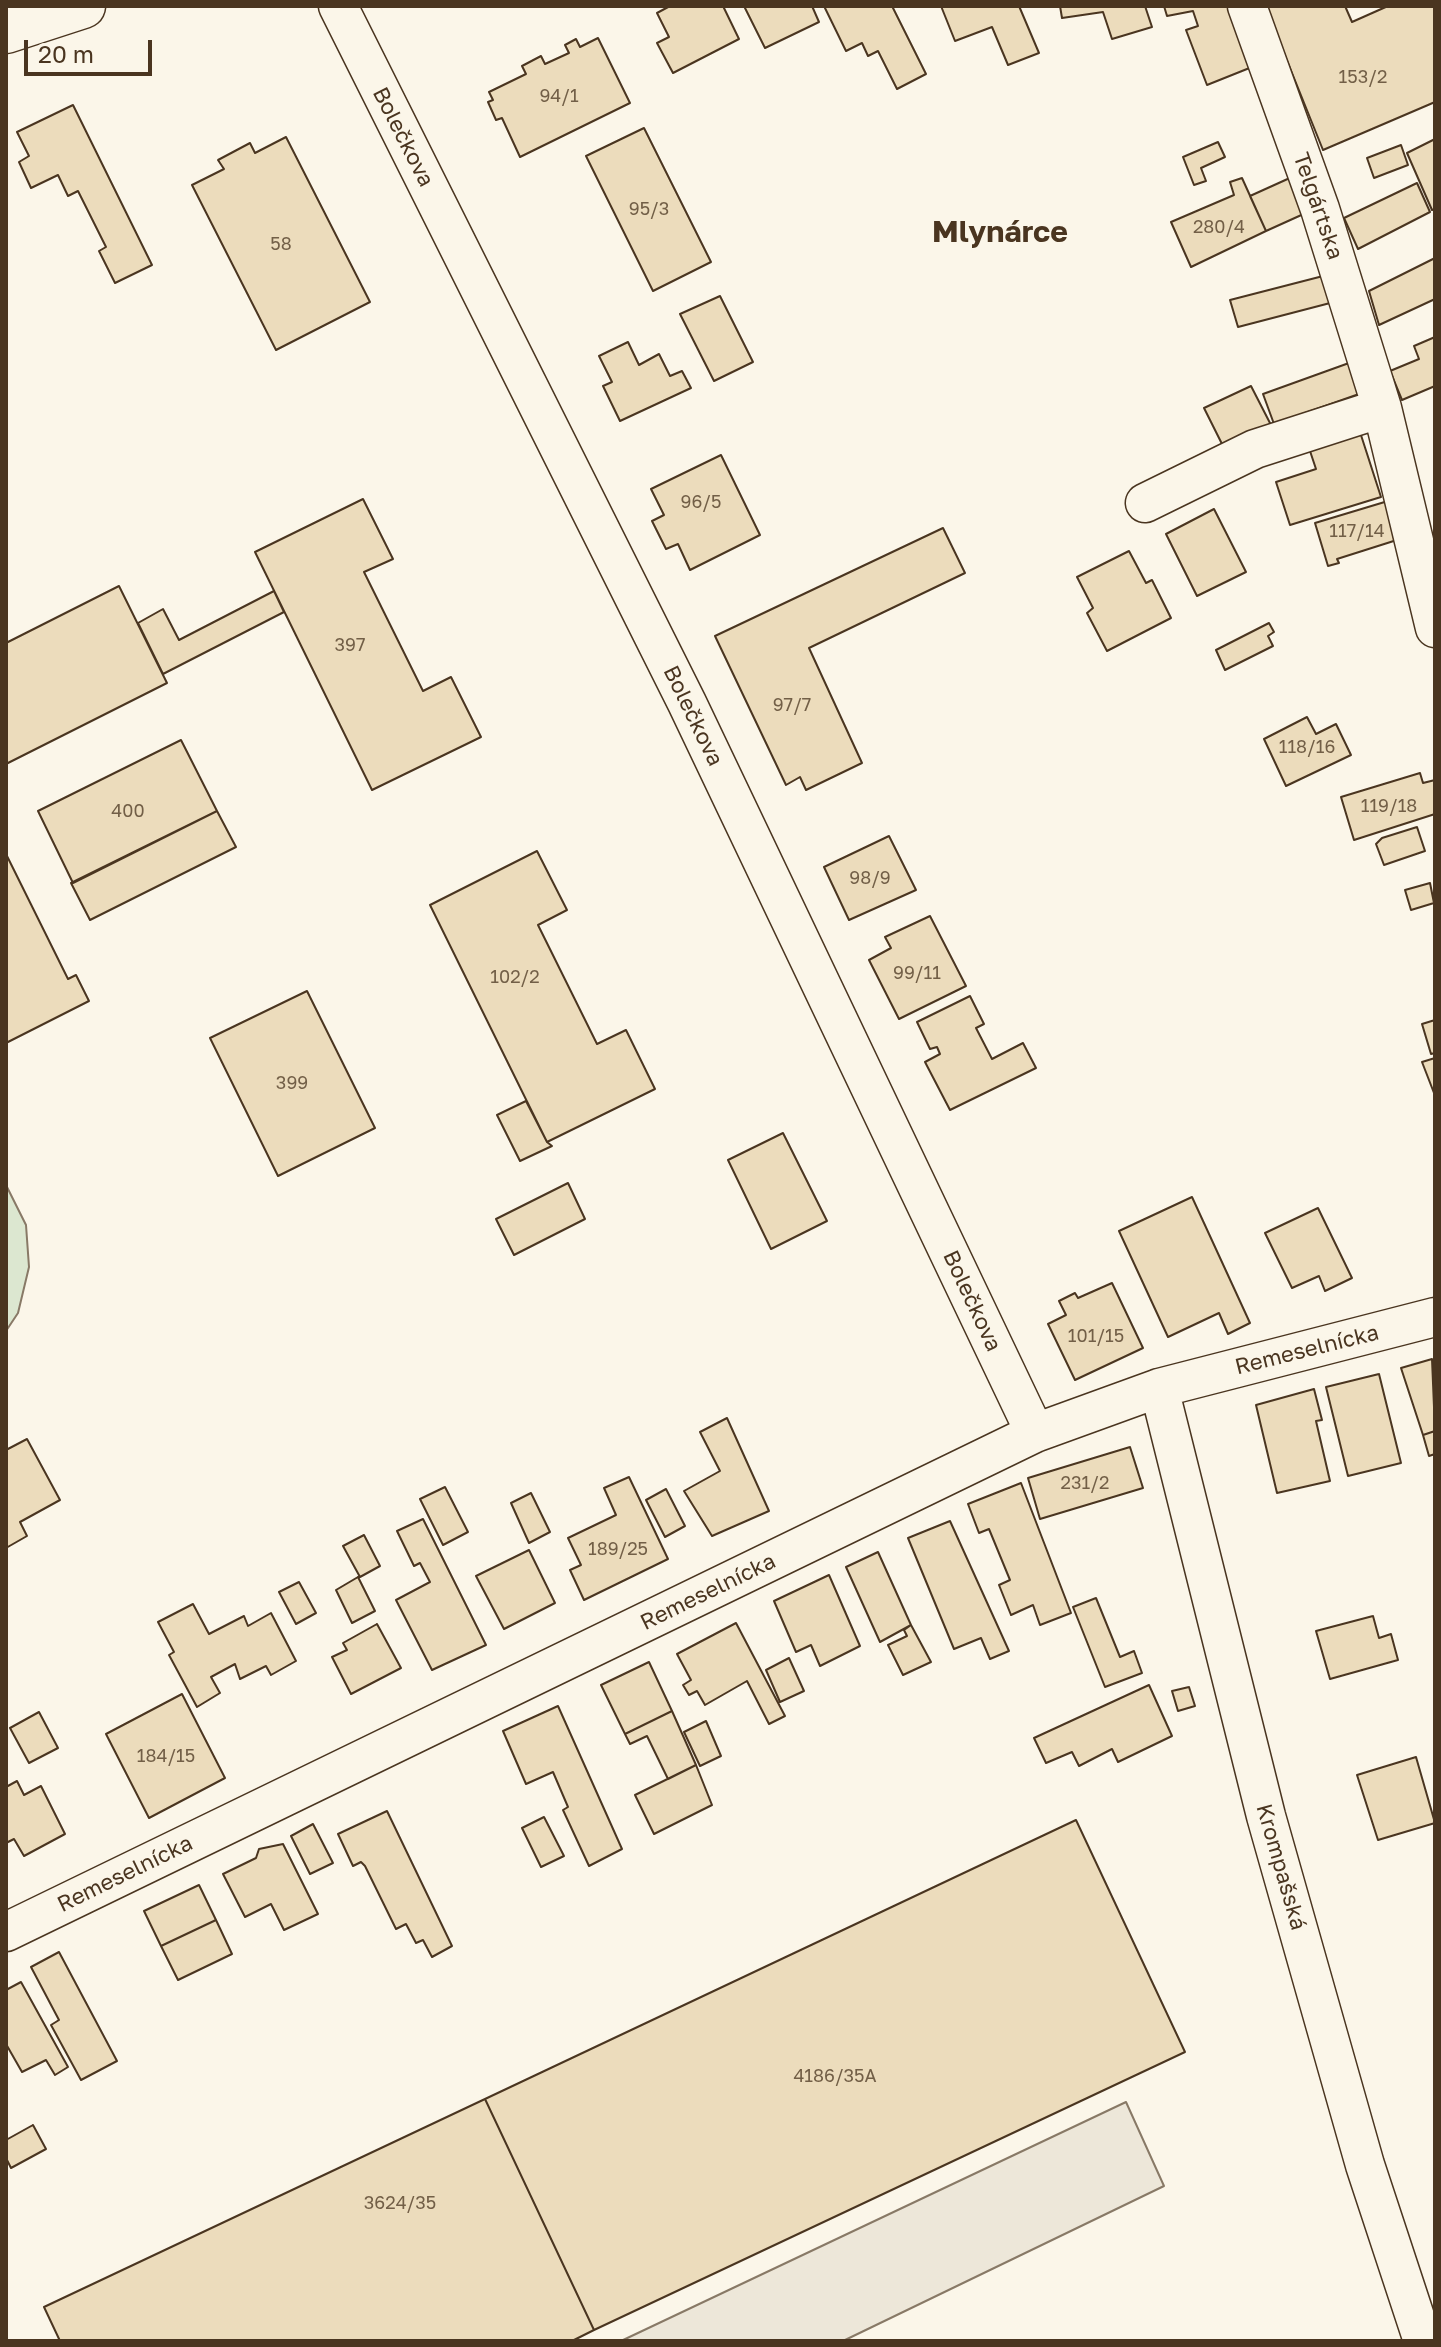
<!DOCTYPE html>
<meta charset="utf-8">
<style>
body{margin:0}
#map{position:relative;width:1441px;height:2347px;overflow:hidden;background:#fbf6e9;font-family:"Golos Text",sans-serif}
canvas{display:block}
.frame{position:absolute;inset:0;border:8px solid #4a3520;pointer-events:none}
.scale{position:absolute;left:24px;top:40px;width:128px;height:36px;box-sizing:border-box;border:4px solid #4a3520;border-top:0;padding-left:10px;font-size:24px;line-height:28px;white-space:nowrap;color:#4a3520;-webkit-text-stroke:6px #fbf6e9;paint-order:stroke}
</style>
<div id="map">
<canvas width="1441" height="2347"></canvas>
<div class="frame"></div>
<div class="scale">20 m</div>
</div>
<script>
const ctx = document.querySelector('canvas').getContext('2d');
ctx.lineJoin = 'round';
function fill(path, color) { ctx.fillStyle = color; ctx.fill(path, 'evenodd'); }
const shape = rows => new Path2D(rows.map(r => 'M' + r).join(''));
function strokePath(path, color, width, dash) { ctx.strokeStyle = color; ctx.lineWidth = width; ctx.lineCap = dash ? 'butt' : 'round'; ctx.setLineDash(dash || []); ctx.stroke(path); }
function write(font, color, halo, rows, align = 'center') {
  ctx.font = font + ' "Golos Text",sans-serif'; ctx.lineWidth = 6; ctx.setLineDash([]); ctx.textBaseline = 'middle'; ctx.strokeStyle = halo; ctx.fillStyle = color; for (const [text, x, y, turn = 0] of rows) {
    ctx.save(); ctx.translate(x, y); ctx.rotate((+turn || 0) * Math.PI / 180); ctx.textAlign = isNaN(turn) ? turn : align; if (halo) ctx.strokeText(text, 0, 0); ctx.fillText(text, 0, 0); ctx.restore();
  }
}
const green = shape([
 [6,1185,26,1225,29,1267,18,1313,6,1331,6,1185]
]);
fill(green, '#dce7d0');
strokePath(green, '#887966', 2);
const parking = shape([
 [1126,2102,1164,2186,843,2341,621,2341,1126,2102]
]);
fill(parking, '#ede7d9');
strokePath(parking, '#887966', 2);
const building = shape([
 [670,6,723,6,739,39,673,73,657,43,669,37,657,13,670,6],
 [744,6,812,6,819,22,765,48,744,6],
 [824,6,892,6,926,74,897,89,878,51,868,56,862,43,846,51,824,6],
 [941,6,1019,6,1039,53,1008,65,992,27,955,41,941,6],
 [1060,6,1145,6,1152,27,1112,39,1103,12,1062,18,1060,6],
 [1164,6,1229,6,1252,67,1207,85,1186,30,1198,26,1193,11,1167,16,1164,6],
 [1265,6,1345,6,1352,22,1388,6,1435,6,1435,102,1323,150,1265,6],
 [598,38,630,103,520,157,502,118,496,120,488,102,493,100,489,92,526,74,522,66,541,56,545,64,569,53,565,45,576,39,580,47,598,38],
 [73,105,152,265,115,283,99,251,106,247,78,191,68,196,58,175,31,188,19,162,29,156,17,132,73,105],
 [644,128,711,262,653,291,586,156,644,128],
 [286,137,370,302,276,350,192,185,224,169,218,160,250,143,255,153,286,137],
 [1435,139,1435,209,1432,210,1407,153,1435,139],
 [1218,142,1225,157,1201,168,1206,181,1194,185,1183,157,1218,142],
 [1401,145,1408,165,1374,178,1367,158,1401,145],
 [1292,177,1308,212,1266,231,1250,196,1292,177],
 [1242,178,1266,231,1191,267,1171,222,1234,195,1230,182,1242,178],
 [1417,183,1430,212,1358,249,1344,218,1417,183],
 [1435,258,1435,299,1379,325,1369,291,1435,258],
 [1327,275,1334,302,1238,327,1230,300,1327,275],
 [720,296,753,362,714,381,680,314,720,296],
 [1435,337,1435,386,1402,400,1390,371,1419,359,1414,346,1435,337],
 [628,342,639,365,659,354,670,376,682,371,691,388,620,421,603,386,612,382,599,356,628,342],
 [1349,363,1359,394,1274,424,1263,394,1349,363],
 [1251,386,1271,425,1224,448,1204,408,1251,386],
 [1360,432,1381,497,1290,525,1276,482,1316,469,1309,448,1360,432],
 [721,455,760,535,690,570,678,544,666,549,652,521,664,515,651,489,721,455],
 [363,499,393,559,364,572,423,691,451,677,481,737,372,790,255,552,363,499],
 [1388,501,1400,539,1337,559,1339,563,1328,566,1315,523,1388,501],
 [1214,509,1246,572,1197,596,1166,534,1214,509],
 [943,528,965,573,809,648,862,763,806,790,800,777,786,785,715,636,943,528],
 [1129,551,1146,583,1152,580,1171,618,1107,651,1087,613,1093,608,1077,577,1129,551],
 [119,586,167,683,6,764,6,643,119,586],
 [274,591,284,612,163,674,138,623,163,609,179,640,274,591],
 [1269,623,1274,632,1268,636,1273,646,1225,670,1216,650,1269,623],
 [1307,717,1316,734,1336,724,1351,755,1286,786,1264,739,1307,717],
 [181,740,217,811,73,883,38,811,181,740],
 [1420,773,1423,783,1435,780,1435,814,1354,840,1341,797,1420,773],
 [217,811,236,847,90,920,71,883,217,811],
 [1417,827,1425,851,1384,865,1376,844,1382,838,1417,827],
 [889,836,916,890,849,920,824,867,889,836],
 [537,851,567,910,538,925,597,1044,626,1030,655,1089,547,1142,430,905,537,851],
 [6,854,68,979,76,975,89,1001,6,1043,6,854],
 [1430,883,1434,903,1411,910,1405,890,1430,883],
 [930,916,966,986,899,1019,869,960,891,948,885,937,930,916],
 [307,991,375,1128,278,1176,210,1038,307,991],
 [970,996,984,1024,976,1028,992,1059,1023,1043,1036,1068,950,1110,925,1062,940,1054,937,1047,930,1049,917,1022,970,996],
 [1435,1020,1435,1053,1431,1054,1422,1024,1435,1020],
 [1435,1058,1435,1093,1434,1093,1422,1062,1435,1058],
 [526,1101,547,1142,552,1146,520,1161,497,1115,526,1101],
 [783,1133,827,1221,771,1249,728,1160,783,1133],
 [568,1183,585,1219,514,1255,496,1219,568,1183],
 [1192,1197,1250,1323,1228,1334,1219,1313,1168,1337,1119,1231,1192,1197],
 [1318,1208,1352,1278,1325,1291,1319,1276,1292,1288,1265,1233,1318,1208],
 [1112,1283,1143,1348,1075,1380,1048,1324,1066,1315,1059,1301,1075,1293,1078,1298,1112,1283],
 [1432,1359,1435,1431,1423,1435,1401,1368,1432,1359],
 [1379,1374,1401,1463,1348,1476,1326,1387,1379,1374],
 [1314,1389,1322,1420,1316,1421,1330,1481,1277,1493,1256,1405,1314,1389],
 [727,1418,769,1511,712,1536,684,1491,720,1471,700,1432,727,1418],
 [1435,1431,1435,1454,1429,1456,1423,1435,1435,1431],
 [27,1439,60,1500,20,1522,27,1536,6,1548,6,1450,27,1439],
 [1130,1447,1143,1488,1040,1519,1028,1478,1130,1447],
 [629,1477,668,1559,584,1600,570,1570,581,1565,568,1538,616,1515,604,1488,629,1477],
 [1021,1483,1071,1613,1040,1625,1033,1605,1011,1615,999,1585,1010,1580,989,1529,979,1533,968,1504,1021,1483],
 [445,1487,468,1532,443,1545,420,1499,445,1487],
 [666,1489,685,1526,665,1537,646,1500,666,1489],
 [531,1493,550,1532,529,1543,511,1503,531,1493],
 [423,1519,486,1645,432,1670,396,1600,430,1582,420,1563,414,1566,397,1531,423,1519],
 [950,1521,1009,1651,990,1659,981,1638,954,1649,908,1538,950,1521],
 [364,1535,380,1566,360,1577,343,1546,364,1535],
 [529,1550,555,1603,504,1629,476,1576,529,1550],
 [878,1552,911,1625,880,1642,846,1567,878,1552],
 [829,1575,860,1646,820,1666,811,1645,796,1652,774,1601,829,1575],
 [358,1577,375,1611,352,1623,336,1590,358,1577],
 [299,1582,316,1613,296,1624,279,1592,299,1582],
 [1096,1598,1120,1657,1134,1651,1142,1673,1105,1687,1073,1607,1096,1598],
 [193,1604,209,1634,244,1616,248,1626,271,1613,296,1661,271,1675,266,1666,240,1679,235,1664,211,1677,220,1693,197,1707,169,1655,174,1652,158,1622,193,1604],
 [1373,1616,1379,1638,1391,1634,1398,1660,1330,1679,1316,1631,1373,1616],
 [736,1623,785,1716,769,1724,747,1681,705,1705,697,1691,689,1695,683,1685,691,1680,677,1654,736,1623],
 [377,1624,401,1668,351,1694,332,1657,347,1650,343,1643,377,1624],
 [911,1625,931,1662,903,1675,888,1645,907,1636,904,1630,911,1625],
 [789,1658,804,1691,780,1702,766,1670,789,1658],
 [649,1662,672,1711,625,1734,601,1685,649,1662],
 [1149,1685,1172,1736,1118,1762,1112,1749,1079,1766,1072,1752,1046,1763,1034,1738,1149,1685],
 [1189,1687,1195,1706,1178,1711,1172,1691,1189,1687],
 [182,1694,225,1778,149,1818,106,1734,182,1694],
 [558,1706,622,1849,589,1866,563,1810,568,1807,553,1772,526,1784,503,1731,558,1706],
 [672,1711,696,1765,668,1779,647,1736,630,1744,625,1734,672,1711],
 [39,1712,58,1748,29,1763,10,1728,39,1712],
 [706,1721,721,1756,700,1766,684,1732,706,1721],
 [1416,1757,1435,1823,1378,1840,1357,1775,1416,1757],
 [696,1765,712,1805,654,1834,635,1795,696,1765],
 [17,1781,24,1795,41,1786,65,1834,24,1856,14,1839,6,1843,6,1787,17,1781],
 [387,1811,452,1946,432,1957,423,1940,416,1943,406,1924,396,1929,365,1866,361,1862,353,1866,338,1834,387,1811],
 [544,1817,564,1856,541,1867,522,1828,544,1817],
 [1076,1820,1185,2052,594,2330,485,2099,1076,1820],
 [313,1824,333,1863,310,1874,291,1836,313,1824],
 [283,1844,318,1914,284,1930,271,1904,245,1917,223,1874,256,1858,259,1849,283,1844],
 [199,1885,216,1920,161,1946,144,1911,199,1885],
 [216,1920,232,1954,178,1980,161,1946,216,1920],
 [59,1952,117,2061,81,2080,51,2025,59,2020,31,1967,59,1952],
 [21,1982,68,2067,55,2075,46,2060,22,2072,6,2044,6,1990,21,1982],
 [485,2099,594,2330,572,2341,60,2341,44,2307,485,2099],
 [33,2125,46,2149,11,2168,6,2158,6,2140,33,2125]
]);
fill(building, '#ecdcbc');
strokePath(building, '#4a3520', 2);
const minor = shape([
 [338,6,687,703,1035,1433],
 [1247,6,1320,209,1382,408,1435,628],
 [1145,503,1255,449,1382,408],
 [1159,1388,1266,1816,1365,2165,1423,2341],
 [6,1932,1035,1433,1159,1388,1435,1317]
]);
const tertiary = shape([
 [6,31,83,6]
]);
strokePath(minor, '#4a3520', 41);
strokePath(tertiary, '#4a3520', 47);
strokePath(minor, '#fbf6e9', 38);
strokePath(tertiary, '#fbf6e9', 44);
write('18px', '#725f47', null, [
 ["153/2",1363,77],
 ["94/1",559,96],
 ["95/3",649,209],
 ["280/4",1219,227],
 ["58",281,244],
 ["96/5",701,502],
 ["117/14",1357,531],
 ["397",350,645],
 ["97/7",792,705],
 ["118/16",1307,747],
 ["119/18",1389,806],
 ["400",128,811],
 ["98/9",870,878],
 ["99/11",917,973],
 ["102/2",515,977],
 ["399",292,1083],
 ["101/15",1096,1336],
 ["231/2",1085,1483],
 ["189/25",618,1549],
 ["184/15",166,1756],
 ["4186/35A",835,2076],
 ["3624/35",400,2203]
]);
write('22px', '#4a3520', '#fbf6e9', [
 ["Bolečkova",403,137,63],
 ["Telgártska",1318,206,71],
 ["Bolečkova",693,716,64],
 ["Bolečkova",972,1301,65],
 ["Remeselnícka",1307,1350,-14],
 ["Remeselnícka",708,1592,-26],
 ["Krompašská",1281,1867,74],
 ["Remeselnícka",125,1874,-26]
]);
write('bold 30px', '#4a3520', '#fbf6e9', [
 ["Mlynárce",1000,232]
]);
</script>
